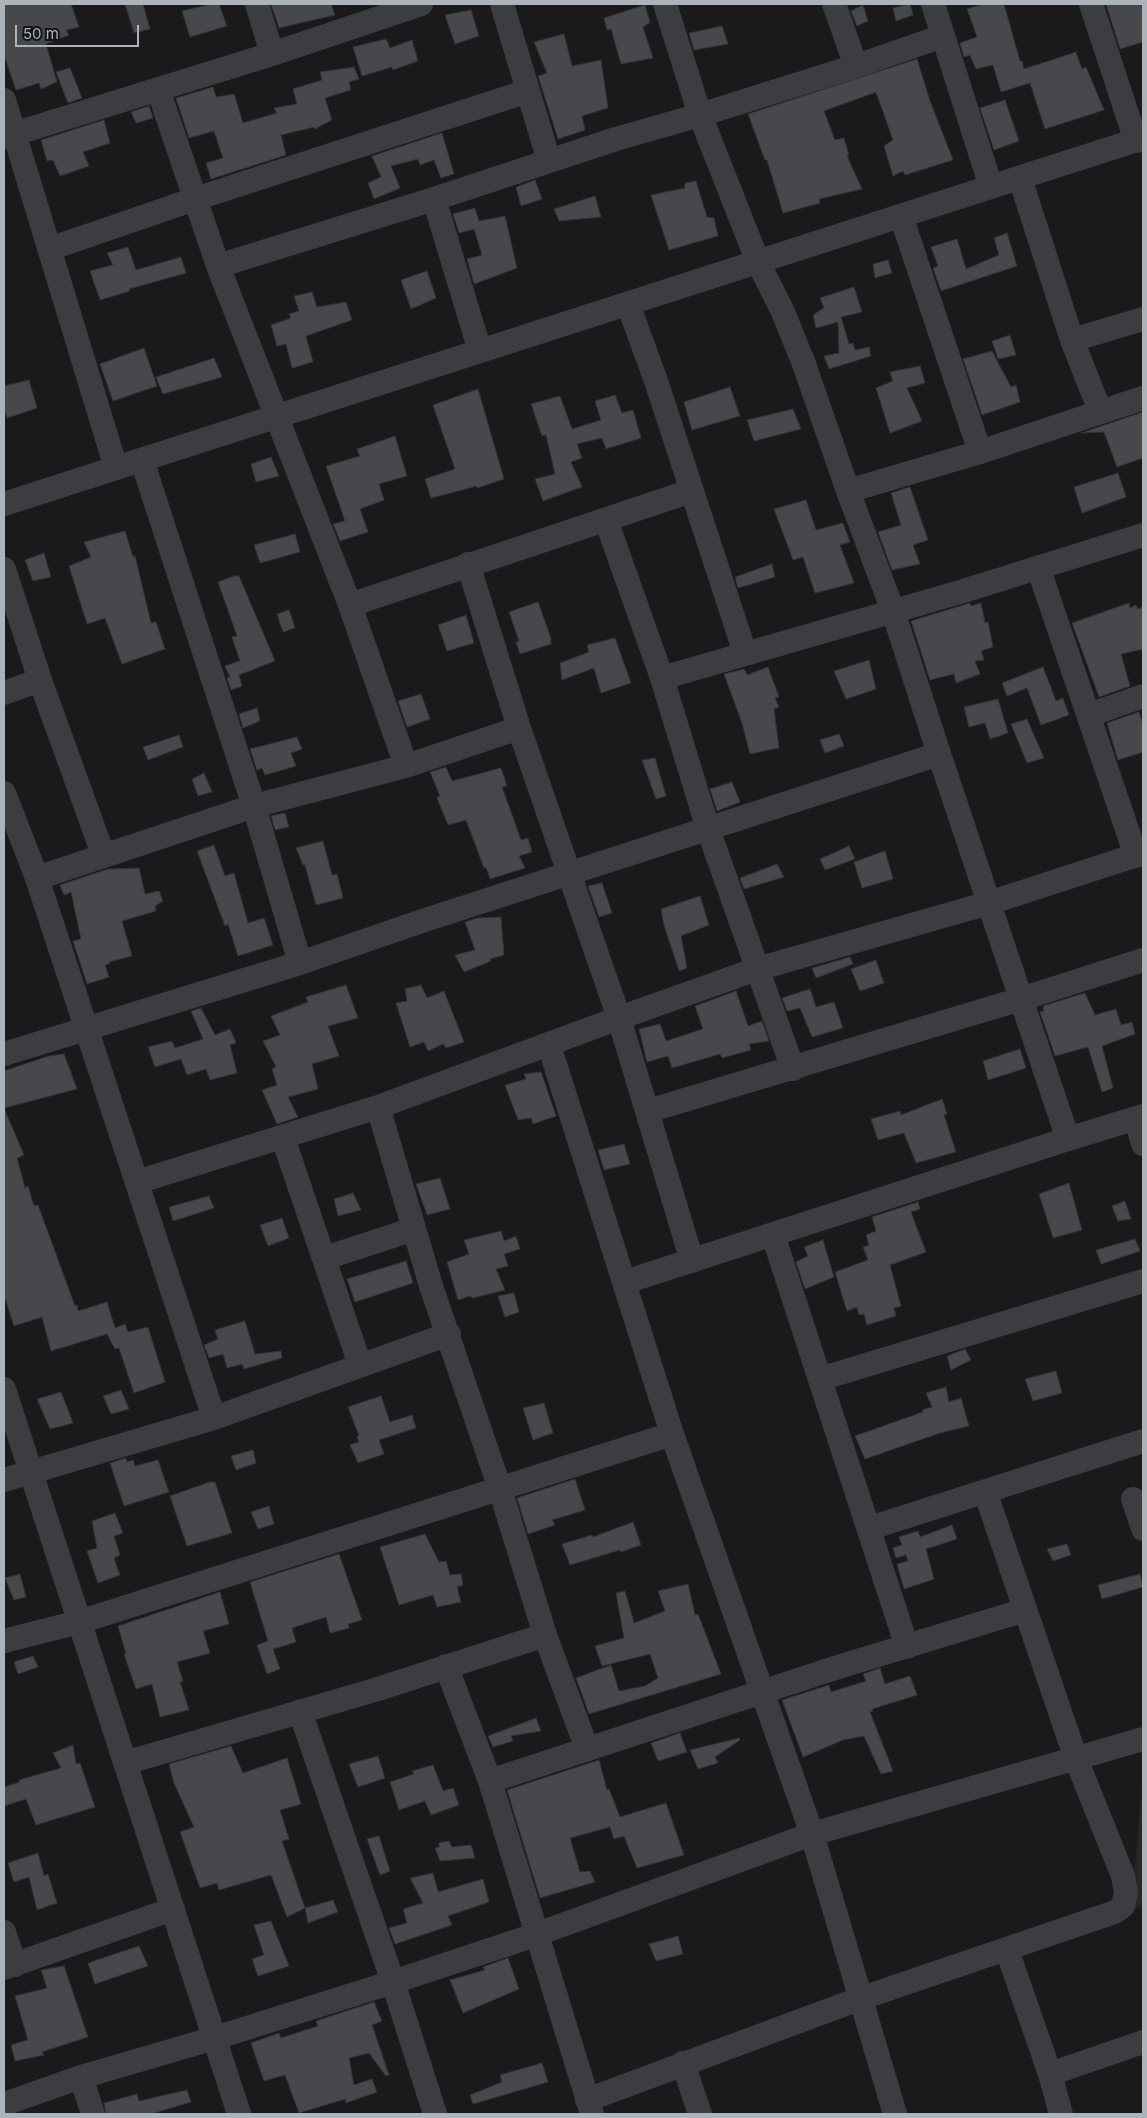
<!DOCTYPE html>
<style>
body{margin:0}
#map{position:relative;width:1147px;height:2118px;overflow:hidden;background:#1a1a1c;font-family:Inter,sans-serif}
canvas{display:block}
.frame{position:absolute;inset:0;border:5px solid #adb3bb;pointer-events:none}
.scale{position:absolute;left:15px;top:25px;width:124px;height:22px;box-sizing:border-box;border:2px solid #adb3bb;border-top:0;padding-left:6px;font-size:15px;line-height:18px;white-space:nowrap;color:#adb3bb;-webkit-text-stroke:4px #151517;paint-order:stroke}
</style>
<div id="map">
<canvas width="1147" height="2118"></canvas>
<div class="frame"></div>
<div class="scale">50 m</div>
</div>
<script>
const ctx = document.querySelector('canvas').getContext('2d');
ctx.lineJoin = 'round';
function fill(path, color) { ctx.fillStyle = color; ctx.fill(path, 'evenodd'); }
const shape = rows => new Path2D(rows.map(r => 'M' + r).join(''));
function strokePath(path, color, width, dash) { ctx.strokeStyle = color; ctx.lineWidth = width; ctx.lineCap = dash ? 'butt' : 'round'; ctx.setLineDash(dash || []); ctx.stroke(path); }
fill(shape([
 [1143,1776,1143,1906,1131,1910]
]), '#262629');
const building = shape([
 [4,4,71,4,79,27,66,30,69,35,46,44,57,82,41,89,39,83,16,90,4,55,4,4],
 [125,4,143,4,150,29,134,33,125,4],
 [212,4,219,4,227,26,190,37,182,11,212,4],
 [271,4,331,4,335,15,279,28,271,4],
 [910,4,913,15,896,21,893,8,910,4],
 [984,4,1004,4,1020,61,1022,61,1024,69,1076,52,1082,69,1086,67,1104,110,1045,129,1030,83,1001,92,993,65,976,69,970,55,964,57,960,43,977,37,967,9,984,4],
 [1106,4,1143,4,1143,42,1120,49,1106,4],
 [645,5,650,22,643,27,653,58,621,64,611,29,607,30,604,18,645,5],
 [863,5,868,21,857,26,851,11,863,5],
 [471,10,479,36,455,44,445,15,471,10],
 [722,26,728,44,694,50,689,33,722,26],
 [564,34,572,66,601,60,608,108,582,116,585,130,558,139,538,76,547,73,534,42,564,34],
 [386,39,390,48,412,40,418,61,393,70,392,67,362,76,353,47,386,39],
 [917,59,930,101,953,160,905,175,903,171,893,176,884,146,893,140,876,92,824,111,835,140,844,138,849,155,847,156,862,189,819,199,820,203,783,213,767,160,765,160,748,114,917,59],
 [354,67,359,79,349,82,351,90,325,98,332,120,315,129,314,127,281,135,286,155,211,179,206,163,223,158,214,131,189,138,176,98,213,87,216,97,234,94,243,123,277,113,274,108,297,104,293,89,322,80,320,72,354,67],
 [70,68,82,98,68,103,56,72,70,68],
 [1005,100,1019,141,994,150,980,108,1005,100],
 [149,106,153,118,136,123,131,112,149,106],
 [104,120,110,143,83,152,89,166,60,176,53,160,47,161,41,140,104,120],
 [442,133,454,174,441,178,434,160,420,165,418,159,391,166,400,188,374,199,368,183,381,177,372,156,442,133],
 [535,180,542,199,521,206,516,187,535,180],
 [696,181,707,217,714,218,718,236,669,250,651,195,685,188,685,183,696,181],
 [595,196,601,217,559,221,554,209,595,196],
 [475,208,479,221,505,216,517,268,474,284,467,259,482,255,474,229,459,233,453,214,475,208],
 [1007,233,1017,266,941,291,933,268,938,266,931,247,957,239,966,269,999,255,994,238,1007,233],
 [128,247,136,270,181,257,186,273,129,289,130,291,100,300,90,271,113,265,107,253,128,247],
 [888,260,892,273,875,278,873,264,888,260],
 [427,271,436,298,411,309,401,280,427,271],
 [854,287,862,312,841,317,849,344,853,343,855,350,869,347,871,356,829,369,824,356,839,353,838,322,816,328,813,315,824,308,820,298,854,287],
 [312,292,317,307,346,302,352,320,306,336,313,362,292,368,286,344,277,346,271,325,291,318,289,314,299,311,294,296,312,292],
 [1010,335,1016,355,998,359,992,341,1010,335],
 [144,348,157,386,113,401,100,364,144,348],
 [992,351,1011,387,1016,385,1020,402,982,415,963,359,992,351],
 [214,358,222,377,163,394,156,377,214,358],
 [920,366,925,383,907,388,922,421,890,433,876,388,893,381,890,372,920,366],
 [29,380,37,408,7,418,4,409,4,386,29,380],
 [730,387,740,416,692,430,684,402,730,387],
 [478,389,504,479,477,488,477,486,431,498,425,479,455,469,433,405,478,389],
 [615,395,622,413,633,410,641,438,606,449,602,438,577,444,582,458,571,462,582,487,543,501,535,479,555,474,546,435,542,436,531,404,560,396,572,429,601,420,595,401,615,395],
 [793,409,801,429,754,441,747,420,793,409],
 [1143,412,1143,458,1117,467,1104,432,1081,433,1143,412],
 [395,436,407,476,379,484,384,500,360,509,368,532,340,541,333,524,345,521,326,466,360,456,357,449,395,436],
 [271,457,279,476,256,482,251,464,271,457],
 [1118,473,1126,497,1082,513,1074,487,1118,473],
 [910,487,928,540,913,545,920,564,892,570,878,532,901,525,891,493,910,487],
 [806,500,816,530,843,523,850,542,840,545,854,583,815,593,803,557,793,560,774,509,806,500],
 [125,531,133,557,135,556,151,623,156,622,165,649,122,664,105,618,87,624,69,566,91,557,84,542,125,531],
 [295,534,300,552,260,563,254,545,295,534],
 [44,553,51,577,33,581,25,560,44,553],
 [772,564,775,577,738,588,735,577,772,564],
 [234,576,239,576,275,661,239,675,242,686,231,690,227,678,230,677,225,666,240,661,232,637,237,636,218,582,234,576],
 [538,602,551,638,551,644,520,654,516,642,519,641,509,612,538,602],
 [970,603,971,606,981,603,985,623,988,622,993,647,981,651,984,660,975,661,980,674,956,683,954,674,930,680,911,621,970,603],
 [1129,603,1130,608,1136,605,1138,609,1143,607,1143,649,1121,654,1130,686,1099,697,1072,623,1129,603],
 [289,610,295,628,283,632,277,614,289,610],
 [466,615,474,643,447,651,438,625,466,615],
 [615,638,631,683,601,693,594,668,562,680,560,663,589,652,587,645,615,638],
 [869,660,876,689,846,699,834,671,869,660],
 [768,667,779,697,775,698,779,707,774,709,779,748,750,754,742,723,724,674,744,669,747,675,768,667],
 [1043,667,1056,701,1063,698,1069,715,1041,725,1027,688,1007,696,1002,683,1043,667],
 [421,694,430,719,407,727,398,701,421,694],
 [998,699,1008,733,990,739,985,723,969,727,964,707,998,699],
 [257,708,260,721,243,728,239,714,257,708],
 [1139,712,1143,725,1143,752,1118,760,1107,723,1139,712],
 [1027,719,1044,758,1027,763,1011,724,1027,719],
 [839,734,844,746,825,753,820,740,839,734],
 [179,735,183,747,148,760,143,747,179,735],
 [297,737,302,749,291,753,296,766,265,775,262,768,257,770,250,749,297,737],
 [655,758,666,796,656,799,642,760,655,758],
 [446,767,452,781,501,768,507,786,502,787,521,840,528,838,532,852,519,856,525,868,490,879,486,867,484,868,466,820,448,825,437,798,440,796,430,772,446,767],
 [204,773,212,792,198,796,192,779,204,773],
 [732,782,740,802,717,811,710,789,732,782],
 [285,813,289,827,275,830,271,816,285,813],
 [323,841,332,875,337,874,343,898,316,905,305,865,303,865,296,848,323,841],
 [214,845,225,876,234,873,248,923,264,918,273,945,238,956,228,924,225,926,197,851,214,845],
 [849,846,855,859,825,870,820,859,849,846],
 [885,851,893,879,862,888,854,862,885,851],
 [777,864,784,877,744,889,740,878,777,864],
 [139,868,145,894,159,891,163,901,155,906,156,911,122,921,132,956,109,962,110,963,105,965,109,977,87,984,73,941,81,939,71,892,64,895,60,885,108,869,139,868],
 [602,883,612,913,599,917,588,886,602,883],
 [700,896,709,925,681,936,687,968,679,971,664,925,661,909,700,896],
 [501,917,504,955,490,959,491,961,464,972,455,955,475,950,465,922,477,918,501,917],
 [850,957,853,964,816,978,812,968,850,957],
 [876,960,884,983,860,991,851,969,876,960],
 [346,985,358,1018,328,1026,339,1056,312,1064,318,1089,288,1097,298,1117,277,1124,262,1090,277,1085,272,1069,276,1067,263,1041,280,1035,271,1016,308,1002,306,997,346,985],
 [421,985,427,998,444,991,464,1042,446,1048,443,1044,428,1051,424,1042,410,1047,396,1003,407,1001,405,989,421,985],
 [810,989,816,1007,834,1002,843,1028,812,1037,800,1008,787,1011,782,998,810,989],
 [736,991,748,1026,762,1021,769,1041,749,1044,751,1050,722,1058,720,1054,672,1068,668,1056,647,1062,639,1029,660,1024,666,1041,703,1029,695,1006,736,991],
 [1085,993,1095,1015,1116,1009,1121,1025,1132,1022,1135,1034,1102,1046,1113,1088,1102,1092,1088,1047,1055,1056,1040,1012,1044,1011,1043,1006,1085,993],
 [201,1008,215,1035,230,1029,236,1043,230,1045,237,1073,210,1080,206,1069,187,1075,181,1059,155,1067,148,1047,172,1041,175,1048,203,1039,191,1011,201,1008],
 [1020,1049,1026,1068,988,1080,983,1061,1020,1049],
 [64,1054,77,1089,4,1108,24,1155,17,1158,25,1188,28,1186,34,1206,38,1205,75,1306,77,1305,78,1311,107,1302,115,1328,125,1324,128,1332,148,1327,165,1382,134,1393,119,1348,115,1349,107,1334,51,1351,42,1317,14,1326,4,1295,4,1071,49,1056,64,1054],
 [541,1072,556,1116,533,1124,531,1118,518,1120,505,1085,526,1079,524,1074,541,1072],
 [942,1099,947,1114,944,1115,956,1152,916,1163,904,1133,878,1140,871,1119,900,1111,901,1115,942,1099],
 [624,1144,630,1164,604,1170,598,1150,624,1144],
 [440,1178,450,1209,427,1215,416,1184,440,1178],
 [1069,1183,1082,1230,1053,1238,1039,1194,1069,1183],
 [353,1193,361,1210,338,1216,334,1199,353,1193],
 [209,1196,214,1208,173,1221,169,1207,209,1196],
 [1125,1201,1131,1219,1118,1221,1112,1206,1125,1201],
 [918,1202,920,1209,911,1212,926,1252,890,1265,901,1306,894,1308,896,1316,867,1325,864,1314,859,1315,857,1307,847,1311,835,1272,868,1260,863,1247,869,1245,866,1235,876,1231,872,1217,918,1202],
 [282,1218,289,1238,268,1246,260,1225,282,1218],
 [501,1231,504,1241,516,1236,520,1249,504,1254,508,1266,496,1269,505,1290,473,1298,470,1296,458,1300,447,1262,469,1254,464,1240,501,1231],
 [1135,1239,1140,1251,1101,1264,1096,1250,1135,1239],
 [823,1240,834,1277,805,1289,796,1262,808,1256,804,1247,823,1240],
 [406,1261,413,1283,355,1302,347,1279,406,1261],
 [514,1293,519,1312,505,1317,498,1296,514,1293],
 [245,1321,255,1354,281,1351,282,1358,244,1369,242,1364,227,1368,223,1354,209,1358,204,1345,218,1339,215,1330,245,1321],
 [965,1349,971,1360,951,1370,947,1356,965,1349],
 [1056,1371,1062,1393,1033,1401,1025,1379,1056,1371],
 [946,1387,949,1402,961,1398,969,1426,940,1433,865,1459,855,1436,923,1412,922,1410,932,1407,926,1393,946,1387],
 [121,1390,129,1409,111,1414,103,1396,121,1390],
 [61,1392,73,1423,50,1429,37,1399,61,1392],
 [381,1396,390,1422,412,1415,416,1428,379,1440,384,1454,358,1463,350,1445,359,1442,357,1437,359,1436,348,1407,381,1396],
 [544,1403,553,1433,533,1440,523,1408,544,1403],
 [253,1450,256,1463,236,1470,231,1456,253,1450],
 [126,1458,127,1462,133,1460,135,1466,158,1460,169,1492,124,1506,110,1463,126,1458],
 [575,1479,585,1510,552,1520,555,1525,528,1534,517,1498,575,1479],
 [210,1482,215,1482,232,1533,187,1546,170,1496,210,1482],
 [269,1506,274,1524,258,1529,251,1512,269,1506],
 [115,1513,123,1533,114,1536,120,1555,114,1558,120,1575,98,1583,87,1551,97,1548,92,1521,115,1513],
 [633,1522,641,1545,621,1552,620,1550,570,1565,562,1544,592,1535,593,1537,633,1522],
 [952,1525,957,1539,926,1549,934,1579,904,1589,897,1564,908,1561,906,1555,896,1558,893,1548,902,1545,899,1537,918,1531,920,1537,952,1525],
 [425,1534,439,1562,446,1561,450,1575,461,1574,463,1585,457,1587,461,1602,437,1607,433,1595,399,1605,380,1547,425,1534],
 [1067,1544,1071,1555,1053,1561,1047,1549,1067,1544],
 [339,1554,362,1620,348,1624,349,1628,330,1633,326,1617,292,1628,296,1642,273,1649,280,1669,267,1674,257,1645,268,1641,250,1582,339,1554],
 [20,1574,26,1597,14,1600,5,1578,20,1574],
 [1140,1574,1143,1587,1102,1599,1098,1585,1140,1574],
 [688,1584,695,1615,698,1614,721,1674,589,1714,576,1678,611,1665,619,1691,645,1686,658,1678,650,1654,602,1666,595,1646,624,1638,616,1593,625,1591,634,1623,665,1611,658,1591,688,1584],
 [220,1592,229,1624,203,1631,210,1653,177,1662,183,1681,180,1682,189,1710,160,1717,152,1684,136,1689,124,1654,126,1654,118,1626,220,1592],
 [33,1656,38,1667,18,1674,14,1662,33,1656],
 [880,1668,885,1684,910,1676,917,1695,872,1709,873,1711,870,1712,893,1771,881,1774,864,1736,843,1740,803,1757,782,1700,829,1685,831,1692,866,1681,863,1674,880,1668],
 [536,1718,541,1731,511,1736,513,1741,493,1747,488,1736,536,1718],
 [680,1733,687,1752,658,1761,651,1743,680,1733],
 [739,1738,740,1740,715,1757,718,1763,698,1769,690,1750,739,1738],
 [73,1745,76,1764,80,1763,95,1807,36,1825,26,1799,4,1806,4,1787,20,1782,19,1780,61,1768,53,1753,73,1745],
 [231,1746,243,1773,287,1758,301,1804,280,1810,289,1839,282,1841,305,1908,287,1917,271,1875,219,1890,217,1883,200,1888,180,1832,194,1827,174,1783,169,1764,231,1746],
 [378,1756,385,1778,358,1787,349,1764,378,1756],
 [599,1760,607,1790,609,1789,620,1817,666,1803,684,1855,637,1868,624,1836,614,1839,610,1827,570,1838,580,1872,590,1871,595,1882,540,1898,507,1790,599,1760],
 [433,1765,443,1791,453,1788,459,1805,431,1815,425,1801,399,1810,390,1782,414,1774,412,1771,433,1765],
 [379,1836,390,1871,380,1875,367,1839,379,1836],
 [449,1841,452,1847,471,1845,475,1858,440,1861,435,1848,439,1847,439,1843,449,1841],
 [38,1853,44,1876,48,1874,57,1903,37,1910,29,1877,14,1882,8,1863,38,1853],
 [433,1873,438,1892,483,1879,489,1902,448,1916,452,1925,395,1944,389,1928,407,1923,403,1909,423,1903,410,1878,433,1873],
 [333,1900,338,1912,308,1923,305,1908,333,1900],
 [271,1921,289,1966,258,1976,252,1959,264,1955,254,1925,271,1921],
 [678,1936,683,1954,656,1961,649,1944,678,1936],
 [139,1946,148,1966,95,1984,88,1963,139,1946],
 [508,1958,519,1989,463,2013,450,1980,485,1970,483,1967,508,1958],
 [64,1966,88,2037,42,2052,44,2055,15,2061,11,2045,28,2040,15,1996,47,1988,41,1970,64,1966],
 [374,2002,382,2021,372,2025,389,2075,386,2076,369,2053,349,2058,354,2085,372,2079,377,2092,346,2103,345,2099,299,2113,285,2075,264,2081,251,2043,279,2033,281,2038,318,2026,316,2021,374,2002],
 [542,2063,548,2082,473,2104,470,2095,502,2082,500,2075,542,2063],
 [187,2090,191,2102,151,2114,106,2114,104,2103,137,2094,139,2101,187,2090]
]);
fill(building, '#47484c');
strokePath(building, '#343438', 1);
strokePath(shape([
 [257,4,272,54],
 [502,4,549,161],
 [665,4,700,115,758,262,783,312,804,364,848,491,893,611,939,754,1068,1139],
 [834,4,856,66],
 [933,4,991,187],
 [1091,4,1136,141],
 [158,89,218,266,350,605,406,766],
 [4,100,116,468],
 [4,137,272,54,421,4],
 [1020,178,1072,340,1100,411],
 [434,199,480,351],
 [901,216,980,452],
 [49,249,195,199,528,91],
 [218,266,434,199,616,139,700,115,856,66,943,36],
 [628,304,656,381,745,653],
 [1072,340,1143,319],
 [142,460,254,806,300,963],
 [848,491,980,452,1143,398],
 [4,504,1143,138],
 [606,520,662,678,708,829,793,1069],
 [468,564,519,728,619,1018,692,1261],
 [1038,567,1136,856],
 [4,569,40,680,103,854],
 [350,605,691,491],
 [662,678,960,592,1143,535],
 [4,693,40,680],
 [1089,715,1143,696],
 [4,793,37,878,214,1418],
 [37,878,254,806,406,766,519,728],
 [549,1045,672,1434,812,1834,895,2114],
 [4,1054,300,963,425,920,939,754],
 [378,1107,431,1286,500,1489,545,1635,587,1749],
 [648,1111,1021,999,1143,960],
 [1136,1119,1143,1144],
 [283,1138,360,1365],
 [137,1182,378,1107,619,1018,757,969,989,903,1143,853],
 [773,1235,907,1647],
 [325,1258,414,1229],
 [625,1282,1068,1139,1143,1116],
 [820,1379,1143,1281],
 [4,1389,239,2114],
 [4,1480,214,1418,449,1334],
 [1133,1499,1143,1529],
 [870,1528,1143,1441],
 [4,1641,79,1622,672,1434],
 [446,1666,490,1781,592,2114],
 [300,1711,393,1982,435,2114],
 [125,1763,378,1689,545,1635],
 [490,1781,835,1668,1025,1610],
 [4,1932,15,1965],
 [1007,1950,1050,2074,1061,2114],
 [4,1968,173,1909],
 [683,2063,700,2114],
 [1050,2074,1143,2042],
 [81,2077,93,2114],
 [587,2100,859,1999,1115,1912,1123,1906,1126,1893,1123,1876,1076,1759,985,1491],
 [4,2104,81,2077,215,2038,393,1982,535,1935,812,1834,1143,1739]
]), '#3b3d41', 24);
</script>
